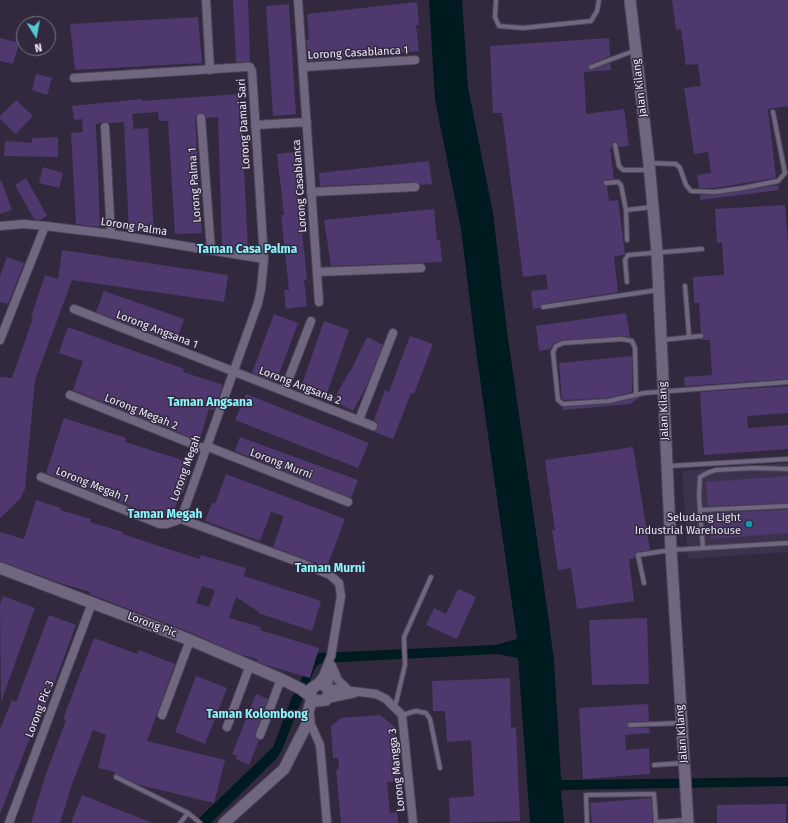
<!DOCTYPE html>
<style>
body{margin:0}
#map{position:relative;width:788px;height:823px;overflow:hidden;background:#32293f;font-family:"Fira Sans",sans-serif}
canvas{display:block}
.north{position:absolute;left:16px;top:16px;width:40px;height:40px;box-sizing:border-box;background:#32293f;border:1px solid #7c7588;border-radius:50%;rotate:169deg;font-size:11px;font-weight:700;line-height:16px;text-align:center;color:#ebe6f5}
.north::after{content:'';display:block;margin:auto;width:14px;height:18px;background:#51ccd3;clip-path:polygon(50% 0,100% 100%,50% 72%,0 100%)}
</style>
<div id="map">
<canvas width="788" height="823"></canvas>
<div class="north">N</div>
</div>
<script>
const ctx = document.querySelector('canvas').getContext('2d');
ctx.lineJoin = 'round';
function fill(path, color) { ctx.fillStyle = color; ctx.fill(path, 'evenodd'); }
const shape = rows => new Path2D(rows.map(r => 'M' + r).join(''));
function strokePath(path, color, width, dash) { ctx.strokeStyle = color; ctx.lineWidth = width; ctx.lineCap = dash ? 'butt' : 'round'; ctx.setLineDash(dash || []); ctx.stroke(path); }
function write(font, color, halo, rows, align = 'center') {
  ctx.font = font + ' "Fira Sans",sans-serif'; ctx.lineWidth = 3; ctx.setLineDash([]); ctx.textBaseline = 'middle'; ctx.strokeStyle = halo; ctx.fillStyle = color; for (const [text, x, y, turn = 0] of rows) {
    ctx.save(); ctx.translate(x, y); ctx.rotate((+turn || 0) * Math.PI / 180); ctx.textAlign = isNaN(turn) ? turn : align; if (halo) ctx.strokeText(text, 0, 0); ctx.fillText(text, 0, 0); ctx.restore();
  }
}
fill(shape([
 [788,463,788,552,688,559,682,471]
]), '#3d324e');
fill(shape([
 [429,0,462,0,468,87,493,213,507,331,548,615,554,660,561,778,562,780,573,780,788,777,788,786,563,790,561,791,564,823,530,823,518,658,497,654,323,663,319,664,315,668,281,752,276,759,211,823,194,823,273,747,292,697,310,662,319,653,495,645,517,639,476,351,461,229,435,100]
]), '#001b20');
fill(shape([
 [233,0,248,0,250,62,236,62],
 [672,0,788,0,788,106,768,109,776,178,714,188,699,188,697,175,711,173,708,152,694,154,684,88,701,86,698,64,686,65,681,29,676,30],
 [417,2,419,25,416,25,419,51,309,61,306,40,309,39,307,14],
 [289,4,296,114,273,116,266,6],
 [198,17,202,63,75,70,70,24],
 [0,38,19,43,13,64,0,61],
 [609,38,610,56,590,64,588,67,592,70,610,63,611,70,584,72,586,114,624,109,629,146,619,147,616,142,612,143,612,148,610,148,614,179,605,180,603,183,604,186,607,186,609,201,618,200,625,254,614,257,618,292,542,304,540,308,533,309,531,291,548,289,546,274,523,277,502,113,493,113,490,46],
 [36,74,52,78,47,95,32,90],
 [238,94,240,127,242,127,248,250,222,247,218,117,206,118,205,115,201,113,198,114,195,119,202,233,175,234,168,121,159,121,158,112,132,114,134,129,148,128,154,233,129,231,124,122,109,123,104,122,96,124,100,227,76,224,71,133,83,132,82,119,74,120,72,106,142,99,143,101],
 [16,100,33,116,16,134,0,119,0,116],
 [58,137,58,157,4,156,5,141,32,143,32,138],
 [294,152,307,280,304,280,307,306,286,309,284,290,289,290,281,215,284,215,277,154],
 [429,161,432,184,420,185,415,182,320,186,319,173],
 [43,167,63,173,59,188,39,183],
 [26,178,47,216,40,220,34,219,15,185],
 [1,180,12,210,0,214,0,181],
 [778,185,779,190,700,200,700,195,714,195],
 [785,205,788,245,788,379,685,386,684,377,712,375,710,340,701,340,704,335,701,333,699,303,694,303,693,277,724,275,722,242,717,243,715,209],
 [434,209,437,240,440,240,442,262,331,266,324,220],
 [62,250,228,275,224,302,72,280,35,380,25,489,20,499,0,518,0,377,12,378,33,318,31,317,45,275,58,279],
 [7,257,24,263,8,304,0,302,0,276],
 [104,291,184,319,176,343,96,312],
 [626,313,630,337,622,336,563,340,554,343,550,349,539,351,536,326],
 [274,314,298,323,276,382,252,373],
 [324,321,349,330,325,399,300,390],
 [68,327,184,369,183,372,223,385,214,410,209,409,199,441,73,390,83,361,59,353],
 [410,336,433,344,414,394,411,393,393,439,372,431,378,428,378,423,374,420,385,390,389,392],
 [367,337,383,345,367,385,353,411,333,401,349,372,350,372],
 [632,356,632,392,608,398,564,400,562,399,559,363],
 [788,386,788,413,747,416,748,428,788,425,788,449,704,455,700,392],
 [246,394,369,443,358,468,235,420],
 [640,397,630,404,563,410,563,407,609,404],
 [64,418,126,438,125,442,192,463,183,493,180,492,173,516,161,518,46,473],
 [240,437,358,480,351,498,235,451],
 [633,447,650,550,637,552,635,554,635,558,629,559,634,601,577,609,571,568,558,570,552,530,555,530,545,460],
 [226,474,345,519,327,567,273,547,284,516,271,512,260,541,205,521,212,503,215,504],
 [788,476,788,503,708,506,706,482],
 [36,500,61,508,60,510,91,519,90,522,123,532,123,534,171,550,200,559,201,555,246,568,244,576,321,601,312,631,258,613,259,612,236,597,229,618,261,627,260,630,319,648,310,678,263,664,257,661,257,659,239,654,192,633,89,594,90,592,60,583,0,561,0,532,24,539],
 [202,586,215,590,209,607,196,603],
 [788,510,788,533,711,539,709,513],
 [458,589,476,597,457,639,426,625,434,608,446,614],
 [3,596,35,608,1,702,0,604],
 [49,615,76,625,45,708,42,707,0,814,0,729,12,700,16,702],
 [647,618,649,684,592,685,589,620],
 [94,638,137,654,139,650,175,664,147,741,225,760,214,803,140,785,114,774,115,772,98,768,106,735,93,730,72,784,60,823,31,823,46,774,66,720,63,719],
 [196,676,227,688,205,744,175,732],
 [510,678,511,728,516,727,520,821,450,823,449,798,474,796,471,740,447,742,445,711,433,711,432,681],
 [256,694,268,699,255,733,256,738,259,740,249,765,236,759,237,756,232,754],
 [648,704,649,721,629,722,627,726,630,728,649,728,650,733,625,735,626,750,649,748,650,774,583,779,579,708],
 [380,715,395,727,399,781,387,782,390,813,397,812,398,823,341,823,336,770,339,768,338,758,333,758,331,726,341,718],
 [82,795,152,823,71,823],
 [651,798,653,823,592,823,590,803],
 [786,804,786,823,717,823,717,805]
]), '#4f386e');
const lane = shape([
 [496,0,495,17,499,26,523,28,591,21,597,11,599,0],
 [591,67,636,50],
 [615,145,619,166,623,170,648,170],
 [650,163,676,164,680,168,686,185,691,191,714,192,743,188,778,181,785,173,773,112],
 [606,183,618,182,621,185,626,210,652,207],
 [626,210,627,240],
 [627,282,625,260,628,255,702,249],
 [685,286,689,336],
 [543,307,658,290],
 [662,340,701,336],
 [636,394,635,348,632,341,622,339,563,343,556,346,553,352,558,400,563,404,609,401,644,393,788,382],
 [669,466,788,459],
 [788,469,754,468,716,470,707,473,700,477,699,495,700,510,788,506],
 [700,510,703,548],
 [644,583,638,555,671,550,788,543],
 [395,707,405,665,404,637,431,577],
 [402,715,416,711,426,713,430,719,440,768],
 [630,725,681,723],
 [654,765,684,763],
 [116,777,188,813,200,823],
 [180,823,188,813],
 [587,823,586,795,654,794,656,822,687,820]
]);
const street = shape([
 [206,0,210,70],
 [298,0,319,302],
 [303,67,415,60],
 [74,78,246,67,250,67,252,71,264,259,261,289,258,303,181,519,301,563,330,575,339,583,341,596,331,656,323,676,316,685],
 [201,118,211,250],
 [255,125,307,122],
 [105,127,111,234],
 [311,192,415,187],
 [0,226,24,224,45,226,111,234,264,259],
 [317,272,421,268],
 [74,309,373,426],
 [0,340,45,226],
 [284,391,311,321],
 [70,395,205,449],
 [359,420,393,333],
 [206,446,348,502],
 [41,477,160,524,167,524,181,519],
 [332,666,327,688,376,694,386,699,402,715,413,823],
 [332,666,338,680,347,689],
 [327,699,355,693],
 [162,715,190,640],
 [309,720,320,745,327,823],
 [227,727,250,665],
 [260,735,281,679],
 [9,823,92,603]
]);
const secondary = shape([
 [630,0,649,163,657,252,671,550,688,823],
 [0,568,190,640,281,679,301,689,316,701,326,700,328,696,329,690,323,684,318,684,311,689,311,695],
 [224,823,284,769,309,720,308,712,312,698]
]);
strokePath(lane, '#4c4558', 6);
strokePath(street, '#4c4558', 10);
strokePath(secondary, '#4c4558', 13);
strokePath(lane, '#706680', 4);
strokePath(street, '#706680', 8);
strokePath(secondary, '#706680', 11);
for (const [x, y, r, color] of [
 [749,524,4,"#0f9aa8"]
]) { const dot = new Path2D(); dot.arc(x, y, r, 0, 2 * Math.PI); ctx.fillStyle = color; ctx.fill(dot); strokePath(dot, '#32293f', 1.5); }
write('11px', '#ebe6f5', '#32293f', [
 ["Lorong Casablanca 1",358,53,-3],
 ["Jalan Kilang",640,88,-97],
 ["Lorong Damai Sari",244,124,-93],
 ["Lorong Palma 1",195,185,-94],
 ["Lorong Casablanca",300,186,-94],
 ["Lorong Palma",134,227,9],
 ["Lorong Angsana 1",157,330,21],
 ["Lorong Angsana 2",300,386,21],
 ["Jalan Kilang",664,411,-92],
 ["Lorong Megah 2",141,412,22],
 ["Lorong Murni",281,464,21],
 ["Lorong Megah",186,468,-70],
 ["Lorong Megah 1",92,485,22],
 ["Lorong Pic",152,625,21],
 ["Lorong Pic 3",40,709,-69],
 ["Jalan Kilang",682,734,-94],
 ["Lorong Mangga 3",397,770,-96]
]);
write('11px', '#ebe6f5', '#32293f', [
 ["Seludang Light",741,518],
 ["Industrial Warehouse",741,531]
], 'right');
write('bold 12px', '#8af6fc', '#32293f', [
 ["Taman Casa Palma",247,250],
 ["Taman Angsana",210,403],
 ["Taman Megah",165,515],
 ["Taman Murni",330,569],
 ["Taman Kolombong",257,715]
]);
</script>
